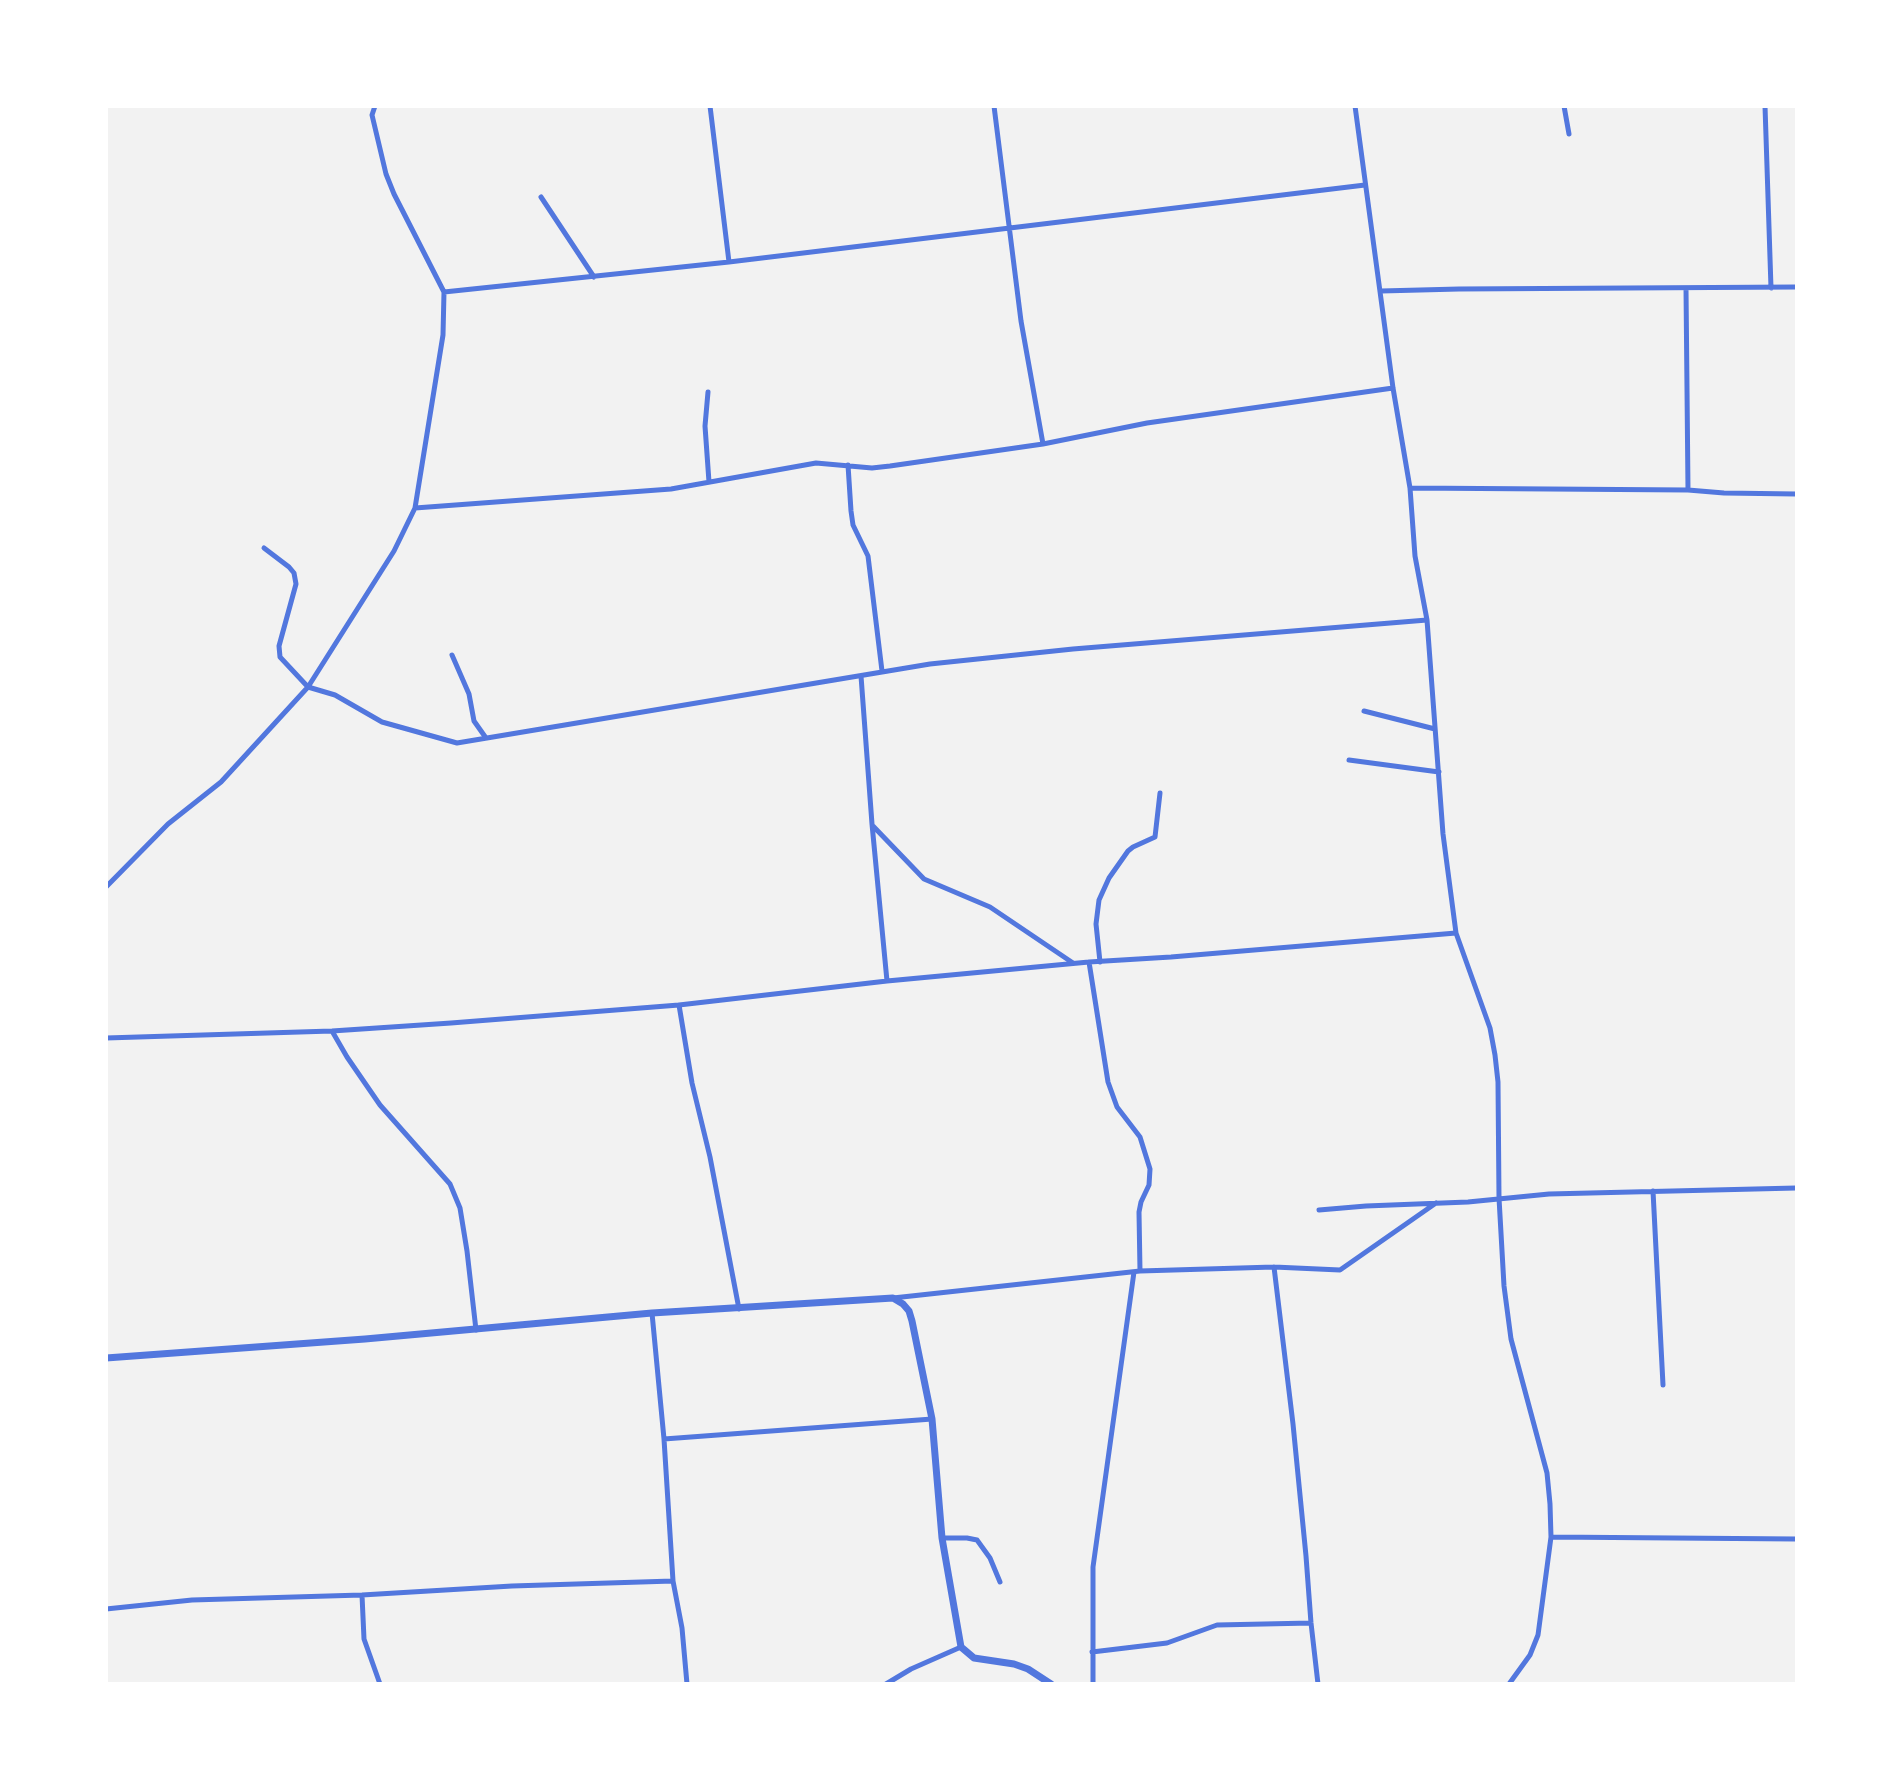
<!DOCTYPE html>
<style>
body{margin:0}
#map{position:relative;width:1903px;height:1790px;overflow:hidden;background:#f2f2f2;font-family:"Fira Sans Condensed",sans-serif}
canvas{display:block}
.frame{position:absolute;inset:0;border:108px solid #fff;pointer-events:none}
</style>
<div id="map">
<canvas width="1903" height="1790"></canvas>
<div class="frame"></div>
</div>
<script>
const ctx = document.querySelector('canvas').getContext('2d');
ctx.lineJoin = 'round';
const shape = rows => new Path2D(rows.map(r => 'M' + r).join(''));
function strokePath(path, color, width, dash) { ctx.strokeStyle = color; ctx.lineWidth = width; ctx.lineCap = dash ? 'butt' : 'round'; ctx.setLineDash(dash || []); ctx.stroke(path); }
strokePath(shape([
 [710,106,729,262],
 [994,106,1021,321,1043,444],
 [1355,106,1393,388,1410,488,1415,556,1427,620,1443,834,1456,933,1490,1028,1495,1055,1498,1082,1499,1198,1504,1286,1511,1339,1547,1473,1550,1504,1551,1537,1538,1635,1530,1655,1509,1684],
 [1564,106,1569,134],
 [1765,106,1771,288],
 [541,197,594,277],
 [1686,288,1688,490],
 [1381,291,1459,289,1796,287],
 [444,292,729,262,1365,185],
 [708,392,705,426,709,482],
 [848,465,851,511,853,525,868,556,882,671],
 [1410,488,1688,490,1724,493,1796,494],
 [415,508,671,489,816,463,872,468,890,466,1043,444,1147,423,1393,388],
 [264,548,289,567,294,573,296,584,279,646,280,657,308,687,335,695,382,722,457,743,930,664,1073,649,1427,620],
 [452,655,469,694,474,721,486,738],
 [861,676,872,824,887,981],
 [1364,711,1435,729],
 [1349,760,1439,772],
 [873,826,924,879,990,907,1073,963],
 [106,887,168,824,221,782,308,687,394,551,415,508,443,335,444,292,394,194,386,174,372,115,375,106],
 [1089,962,1108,1082,1117,1107,1140,1137,1150,1169,1149,1185,1141,1202,1139,1212,1140,1271],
 [1100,962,1096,924,1099,900,1109,878,1128,851,1133,847,1155,837,1160,793],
 [679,1005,692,1083,710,1157,739,1309],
 [332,1031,347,1057,380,1105,450,1184,460,1208,467,1251,476,1330],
 [106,1038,332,1031,451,1023,679,1005,887,981,1089,962,1171,957,1456,933],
 [1653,1191,1663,1385],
 [1319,1210,1366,1206,1468,1202,1549,1194,1796,1188],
 [1274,1267,1293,1424,1306,1556,1311,1623,1318,1684],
 [893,1298,1140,1271,1274,1267,1340,1270,1436,1203],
 [652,1313,664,1439,673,1581,682,1628,687,1684],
 [664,1439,932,1419],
 [1551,1537,1796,1539],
 [942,1538,967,1538,977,1540,990,1558,1000,1582],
 [362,1595,364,1639,380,1684],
 [106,1609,192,1600,362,1595,512,1586,673,1581],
 [1092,1652,1167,1643,1217,1625,1311,1623],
 [886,1684,911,1669,961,1647],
 [1093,1684,1093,1567,1134,1272]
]), '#5277de', 5);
strokePath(shape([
 [106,1358,365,1339,652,1313,893,1298,903,1304,909,1311,912,1321,932,1419,942,1538,961,1647,974,1658,1014,1664,1028,1669,1051,1684]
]), '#5277de', 7);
</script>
